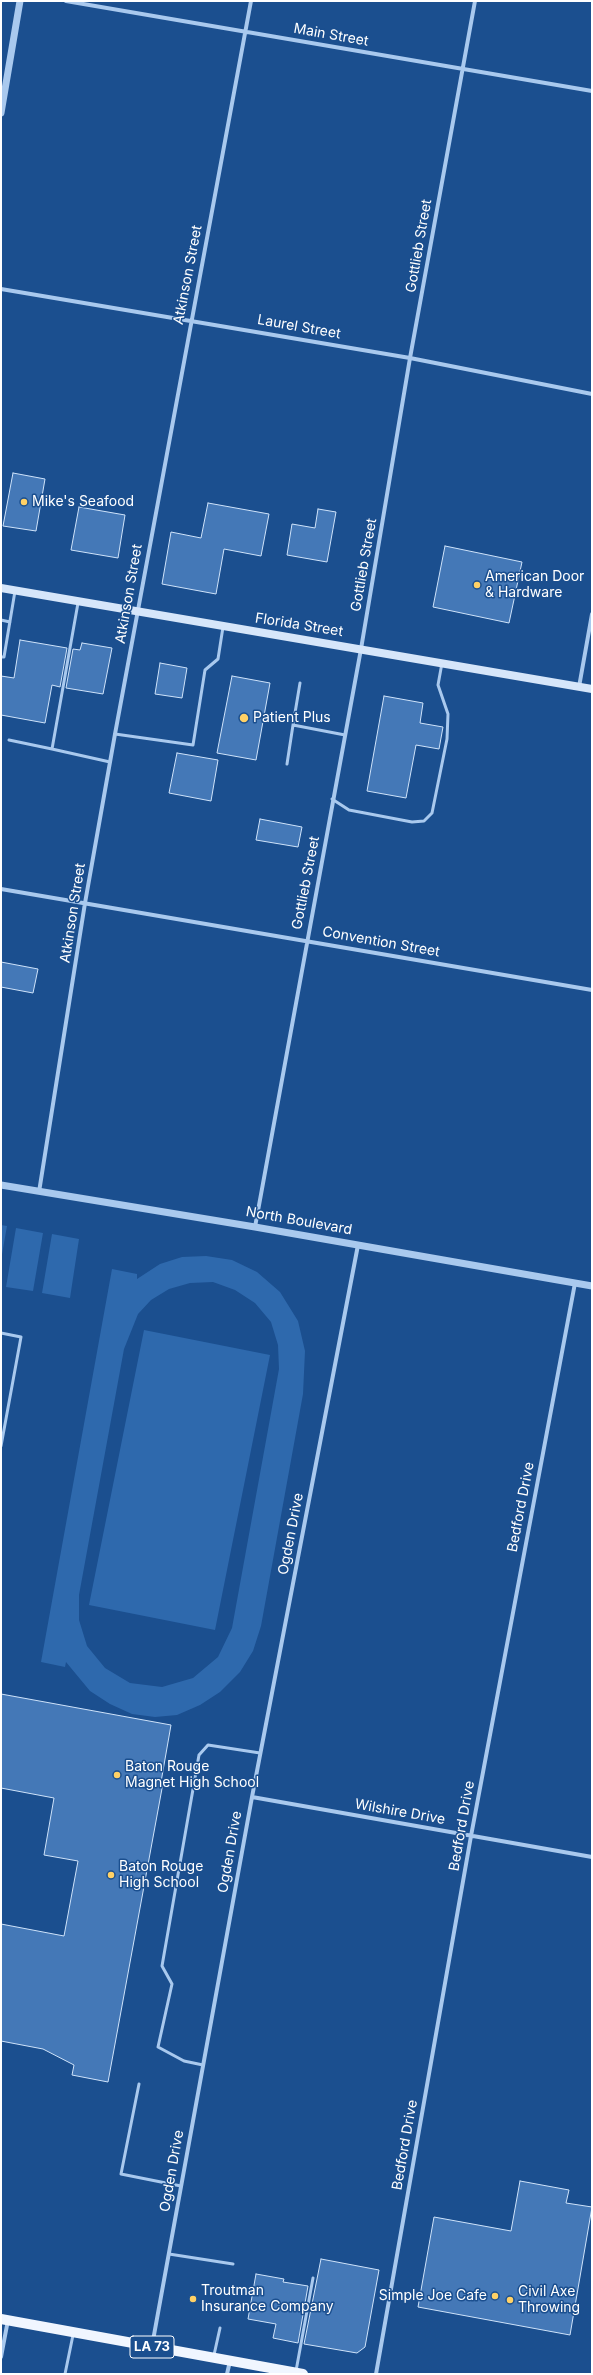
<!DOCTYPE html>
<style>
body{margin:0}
#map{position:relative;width:593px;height:2375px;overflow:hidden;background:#1b4f8f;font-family:Inter,sans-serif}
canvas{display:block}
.frame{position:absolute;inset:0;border:2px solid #fff;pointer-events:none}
</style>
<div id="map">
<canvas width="593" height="2375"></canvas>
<div class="frame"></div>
</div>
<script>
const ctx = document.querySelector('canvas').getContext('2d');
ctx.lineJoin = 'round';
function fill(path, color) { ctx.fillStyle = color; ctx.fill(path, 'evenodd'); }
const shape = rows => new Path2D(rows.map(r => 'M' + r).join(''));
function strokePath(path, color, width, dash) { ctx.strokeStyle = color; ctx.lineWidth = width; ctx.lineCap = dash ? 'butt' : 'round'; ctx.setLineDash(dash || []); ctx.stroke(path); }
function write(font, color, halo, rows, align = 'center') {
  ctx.font = font + ' Inter,sans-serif'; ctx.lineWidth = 3; ctx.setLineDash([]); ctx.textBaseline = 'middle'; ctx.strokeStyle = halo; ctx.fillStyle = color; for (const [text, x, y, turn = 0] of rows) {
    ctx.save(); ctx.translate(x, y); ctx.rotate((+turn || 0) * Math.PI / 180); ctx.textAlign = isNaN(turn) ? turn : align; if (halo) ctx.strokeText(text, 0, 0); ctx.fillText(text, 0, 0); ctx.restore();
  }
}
fill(shape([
 [1,1225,7,1226,1,1260],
 [16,1228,43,1233,33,1291,6,1287],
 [52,1234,79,1239,70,1298,42,1293],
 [206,1256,232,1260,257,1272,280,1292,298,1321,305,1351,303,1394,261,1626,253,1651,240,1672,220,1692,200,1705,177,1715,155,1717,132,1714,110,1704,90,1691,66,1662,65,1667,41,1662,112,1269,137,1274,137,1279,160,1264,182,1257],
 [213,1282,235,1290,255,1303,271,1322,278,1345,279,1369,232,1628,218,1657,193,1678,162,1687,130,1683,105,1668,87,1646,79,1620,79,1595,124,1349,138,1314,151,1300,169,1289,190,1283],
 [144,1330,270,1355,215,1630,89,1605]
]), '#2e69ad');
const building = shape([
 [13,473,45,479,36,531,3,526,13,473],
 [208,503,269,514,261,556,224,549,216,594,162,584,171,532,201,538,208,503],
 [79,507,125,515,118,558,71,550,79,507],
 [318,509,336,512,327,562,287,555,292,524,315,528,318,509],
 [445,546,522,562,509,623,433,607,445,546],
 [20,640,67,648,60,687,52,685,45,723,1,715,1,676,14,678,20,640],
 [82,643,112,648,103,694,66,688,73,649,80,650,82,643],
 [160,663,187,668,182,698,155,694,160,663],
 [232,676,270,683,256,760,217,753,232,676],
 [384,696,423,703,420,723,443,727,439,749,416,745,406,798,367,791,384,696],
 [177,753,218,760,211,801,169,793,177,753],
 [260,819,302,827,298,847,256,840,260,819],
 [1,962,38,969,33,993,1,987,1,962],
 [1,1694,171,1725,161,1782,163,1783,108,2082,72,2075,74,2065,43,2049,1,2041,1,1924,64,1936,78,1861,44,1855,54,1798,1,1788,1,1694],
 [520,2181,569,2190,566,2203,592,2207,570,2335,418,2307,434,2217,511,2231,520,2181],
 [321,2259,379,2270,365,2347,357,2353,304,2344,321,2259],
 [256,2274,284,2279,283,2282,308,2286,298,2343,273,2338,276,2324,248,2319,256,2274]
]);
fill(building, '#4478b7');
strokePath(building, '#cfe3fa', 1);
strokePath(shape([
 [1,620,10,622],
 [1,657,4,657,15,591],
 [300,683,293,725,345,735],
 [115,734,193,745,205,670,218,659,223,627],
 [9,740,52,749,78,603],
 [52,749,110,762],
 [287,764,293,725],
 [332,799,349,810,412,822,424,821,432,813,447,739,448,714,438,685,442,663],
 [1,1333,21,1337,1,1446],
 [203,2065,184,2061,158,2047,172,1984,162,1966,199,1755,208,1745,260,1753],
 [139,2084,121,2174,181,2186],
 [169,2254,233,2264],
 [214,2355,220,2328],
 [296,2371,313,2278],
 [65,2374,73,2335]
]), '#a9c9ee', 3);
strokePath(shape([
 [66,1,592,91],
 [1,289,410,358,592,394],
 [579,687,592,614],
 [1,889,592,990],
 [39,1192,85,903,115,734,251,1],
 [255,1227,361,649,410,358,475,1],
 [252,1797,592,1857],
 [152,2346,252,1797,358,1245],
 [1,2357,8,2320],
 [227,2374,230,2361],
 [376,2374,471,1836,575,1283]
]), '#a9c9ee', 4);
strokePath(shape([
 [1,113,20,1],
 [1,1185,255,1227,592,1286]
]), '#a9c9ee', 7);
strokePath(shape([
 [1,588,592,689]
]), '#d6e6fa', 8);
strokePath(shape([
 [1,2319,303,2374]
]), '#f0f6ff', 10);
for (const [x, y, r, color] of [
 [24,502,4,"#ffd166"],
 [477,585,4,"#ffd166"],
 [244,718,5,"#ffd166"],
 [117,1775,4,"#ffd166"],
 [111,1875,4,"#ffd166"],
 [495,2296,4,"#ffd166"],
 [193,2299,4,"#ffd166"],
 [510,2300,4,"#ffd166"]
]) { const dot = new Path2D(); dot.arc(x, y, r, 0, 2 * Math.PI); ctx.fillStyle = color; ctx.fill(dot); strokePath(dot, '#1b4f8f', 1.5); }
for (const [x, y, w] of [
 [152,2347,44]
]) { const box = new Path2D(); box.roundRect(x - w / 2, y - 11, w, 22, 3); ctx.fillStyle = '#1b4f8f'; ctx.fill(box); strokePath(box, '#fff', 1); }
write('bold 13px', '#fff', null, [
 ["LA 73",152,2347]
]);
write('14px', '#fff', '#1b4f8f', [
 ["Main Street",331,35,10],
 ["Gottlieb Street",419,246,-80],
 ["Atkinson Street",188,275,-79],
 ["Laurel Street",299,327,10],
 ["Gottlieb Street",364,565,-80],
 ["Atkinson Street",129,594,-80],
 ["Florida Street",299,625,9],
 ["Gottlieb Street",306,883,-79],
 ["Atkinson Street",73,913,-81],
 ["Convention Street",381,942,10],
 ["North Boulevard",299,1221,10],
 ["Bedford Drive",521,1507,-79],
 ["Ogden Drive",291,1534,-79],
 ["Wilshire Drive",400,1812,10],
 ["Bedford Drive",462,1826,-80],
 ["Ogden Drive",230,1852,-80],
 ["Bedford Drive",405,2145,-80],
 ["Ogden Drive",172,2171,-80]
]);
write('14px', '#fff', '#1b4f8f', [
 ["Mike's Seafood",32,502],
 ["American Door",485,577],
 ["& Hardware",485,593],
 ["Patient Plus",253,718],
 ["Baton Rouge",125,1767],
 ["Magnet High School",125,1783],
 ["Baton Rouge",119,1867],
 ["High School",119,1883],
 ["Troutman",201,2291],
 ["Insurance Company",201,2307],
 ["Civil Axe",518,2292],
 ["Throwing",518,2308],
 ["Simple Joe Cafe",487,2296,"right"]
], 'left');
</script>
